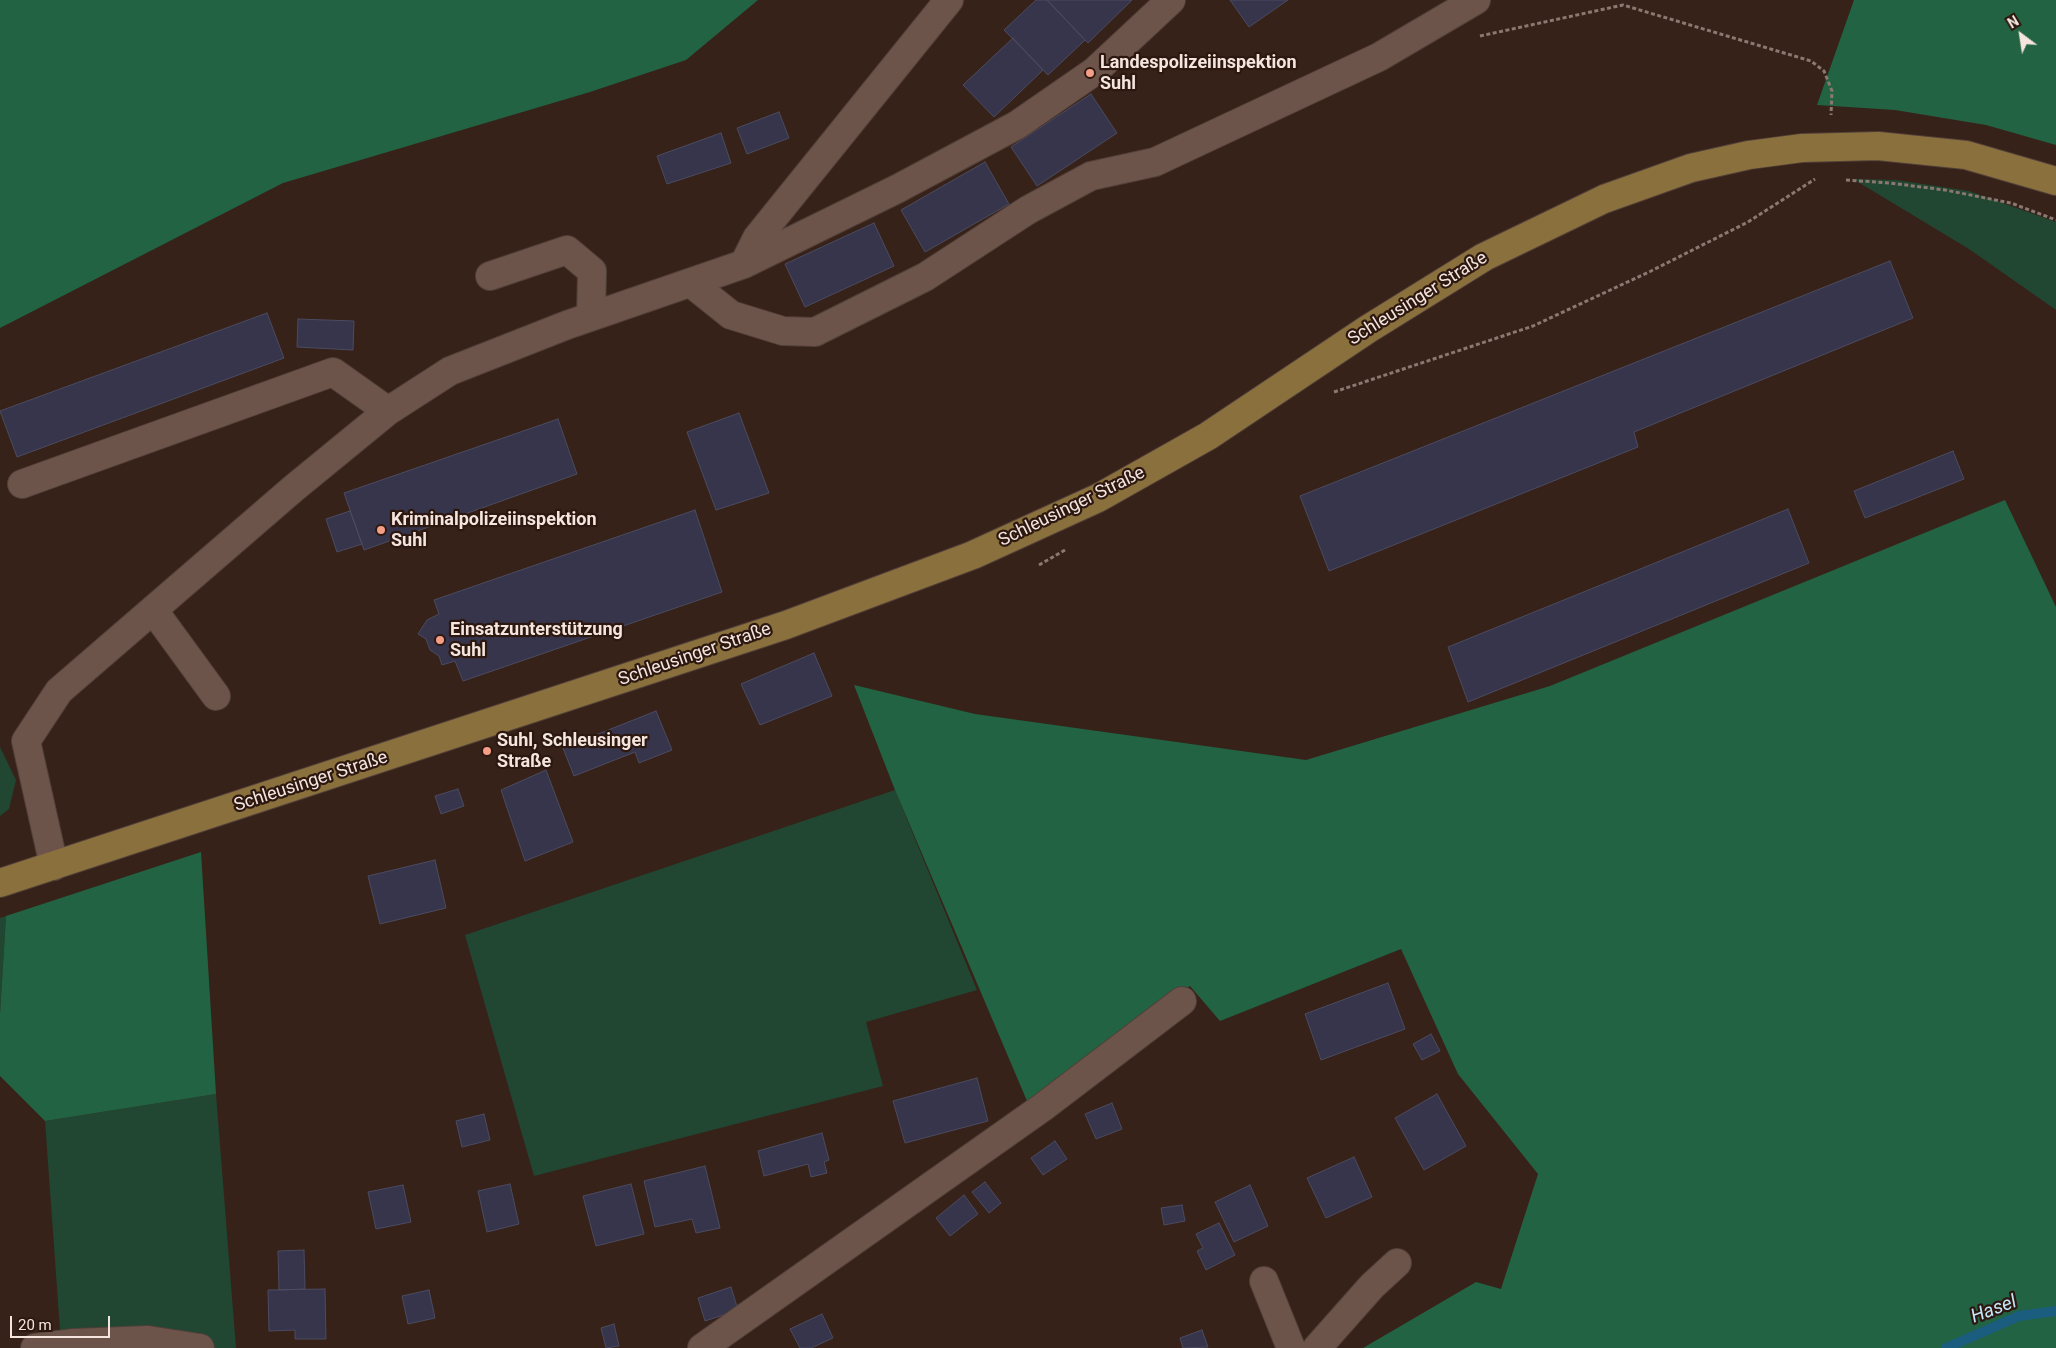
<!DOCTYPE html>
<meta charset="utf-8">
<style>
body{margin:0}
#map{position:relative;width:2056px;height:1348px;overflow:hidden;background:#372219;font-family:Roboto,sans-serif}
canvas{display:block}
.north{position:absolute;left:1996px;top:10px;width:50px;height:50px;-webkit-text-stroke:4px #2d1810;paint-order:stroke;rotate:329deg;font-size:14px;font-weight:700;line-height:20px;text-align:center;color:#f4e5df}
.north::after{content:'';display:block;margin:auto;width:18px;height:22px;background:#f4e5df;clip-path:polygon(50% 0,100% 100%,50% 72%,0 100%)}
.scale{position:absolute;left:10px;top:1316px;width:100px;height:22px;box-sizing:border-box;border:2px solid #f4e5df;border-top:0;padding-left:6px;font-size:15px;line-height:18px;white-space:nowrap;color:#f4e5df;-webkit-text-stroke:4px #2d1810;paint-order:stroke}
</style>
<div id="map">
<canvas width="2056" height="1348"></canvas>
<div class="north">N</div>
<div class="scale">20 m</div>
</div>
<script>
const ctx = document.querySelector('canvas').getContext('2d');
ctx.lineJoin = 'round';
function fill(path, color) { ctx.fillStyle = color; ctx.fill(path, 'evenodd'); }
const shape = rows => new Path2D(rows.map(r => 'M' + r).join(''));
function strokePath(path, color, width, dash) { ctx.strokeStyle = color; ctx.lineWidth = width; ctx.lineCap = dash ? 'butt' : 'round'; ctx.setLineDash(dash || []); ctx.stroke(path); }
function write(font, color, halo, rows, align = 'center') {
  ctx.font = font + ' Roboto,sans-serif'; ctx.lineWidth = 4.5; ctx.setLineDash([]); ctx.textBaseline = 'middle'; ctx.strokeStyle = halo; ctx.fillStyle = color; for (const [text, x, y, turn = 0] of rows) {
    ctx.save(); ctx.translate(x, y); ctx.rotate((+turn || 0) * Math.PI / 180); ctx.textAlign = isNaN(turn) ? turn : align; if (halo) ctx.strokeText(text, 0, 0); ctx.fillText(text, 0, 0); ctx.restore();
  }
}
fill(shape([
 [1853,179,1896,180,1969,191,2056,222,2056,310,1969,249],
 [0,747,16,780,9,809,0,816],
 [895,790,977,990,866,1022,883,1086,534,1176,465,935],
 [6,916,0,1014,0,918],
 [216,1094,236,1348,35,1348,61,1344,45,1121]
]), '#214632');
fill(shape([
 [0,0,758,0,686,60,590,92,283,183,0,328],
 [1854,0,2056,0,2056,145,1986,125,1895,110,1817,105],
 [2005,500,2056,607,2056,1348,1363,1348,1476,1282,1501,1289,1538,1174,1458,1074,1401,949,1220,1021,1190,986,1027,1101,895,790,854,685,975,714,1306,760,1550,686],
 [201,852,216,1094,45,1121,0,1076,0,1014,6,916]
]), '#226343');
strokePath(shape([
 [1946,1348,2019,1316,2056,1311]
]), '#1a5d7e', 10);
const building = shape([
 [1036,0,1047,0,1085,40,1048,75,1004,30,1036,0],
 [1047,0,1132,0,1088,43,1047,0],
 [1230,0,1288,0,1249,27,1230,0],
 [1013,38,1043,70,994,117,963,85,1013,38],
 [1091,94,1117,133,1037,186,1011,147,1091,94],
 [779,112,789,138,747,154,737,128,779,112],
 [721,133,731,163,667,184,657,156,721,133],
 [985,162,1009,204,925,252,901,210,985,162],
 [874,223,894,266,805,307,785,264,874,223],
 [1890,261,1913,318,1634,432,1638,447,1329,571,1300,496,1890,261],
 [267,313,284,358,17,457,0,411,267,313],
 [298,319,354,321,353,350,297,347,298,319],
 [739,413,769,493,716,510,687,432,739,413],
 [558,419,577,474,364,550,344,493,558,419],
 [1953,451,1964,479,1865,518,1854,491,1953,451],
 [1788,509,1809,563,1468,702,1448,647,1788,509],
 [695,510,722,592,463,681,455,661,442,665,439,656,430,650,426,639,418,634,427,620,439,614,434,600,695,510],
 [350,511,362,544,337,552,326,519,350,511],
 [814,653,832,696,760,725,741,684,814,653],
 [656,711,672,750,639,763,635,752,574,776,563,748,656,711],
 [546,770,573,842,525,861,501,790,546,770],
 [458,789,464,806,441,814,435,796,458,789],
 [435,860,446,908,380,924,368,876,435,860],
 [1388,983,1405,1029,1321,1060,1305,1014,1388,983],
 [1431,1034,1440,1051,1422,1060,1413,1044,1431,1034],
 [977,1078,988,1121,905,1143,893,1101,977,1078],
 [1437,1094,1466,1146,1424,1170,1395,1118,1437,1094],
 [1112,1103,1122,1129,1096,1139,1085,1114,1112,1103],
 [484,1114,490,1140,462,1147,456,1121,484,1114],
 [822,1133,829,1160,824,1162,827,1173,811,1177,808,1164,764,1176,758,1151,822,1133],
 [1055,1141,1067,1159,1043,1175,1031,1158,1055,1141],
 [1354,1157,1372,1197,1326,1218,1307,1178,1354,1157],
 [705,1166,720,1228,696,1233,692,1219,655,1227,644,1181,705,1166],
 [985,1182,1001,1203,989,1213,972,1192,985,1182],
 [510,1184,519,1224,487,1232,478,1191,510,1184],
 [631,1184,644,1234,596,1246,583,1196,631,1184],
 [403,1185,411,1222,376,1229,368,1192,403,1185],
 [1250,1185,1268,1226,1234,1242,1215,1202,1250,1185],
 [964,1195,978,1214,950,1236,936,1218,964,1195],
 [1182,1205,1185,1221,1164,1225,1161,1208,1182,1205],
 [1219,1223,1235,1255,1206,1270,1197,1251,1203,1248,1196,1234,1219,1223],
 [304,1250,305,1289,279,1290,278,1251,304,1250],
 [731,1287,738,1310,705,1321,698,1298,731,1287],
 [325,1289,326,1339,295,1339,295,1330,269,1331,268,1290,325,1289],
 [429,1290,435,1318,408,1324,402,1296,429,1290],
 [822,1314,833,1338,811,1348,800,1348,790,1329,822,1314],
 [614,1324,619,1346,606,1348,601,1328,614,1324],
 [1202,1330,1208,1347,1183,1348,1180,1338,1202,1330]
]);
fill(building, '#36354b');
strokePath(building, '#4b4b61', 1);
const minor = shape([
 [744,264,757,238,949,0],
 [490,276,567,250,592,271,591,316],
 [691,283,731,315,783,331,815,332,925,277,1028,210,1091,176,1155,162,1379,57,1476,0],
 [22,484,333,372,388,411],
 [154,611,216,696],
 [54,866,26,741,59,691,294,488,388,411,450,371,567,325,744,264,897,189,1017,125,1095,71,1171,0],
 [1264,1281,1291,1348],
 [35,1348,74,1343,148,1340,200,1348],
 [702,1348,1043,1107,1182,1001],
 [1317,1348,1372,1286,1397,1263]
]);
const major = shape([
 [0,883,786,625,973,555,1098,498,1208,436,1368,329,1484,257,1604,199,1691,168,1749,155,1802,148,1878,146,1966,155,2056,181]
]);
strokePath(minor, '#513f39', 30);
strokePath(major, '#513f39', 30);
strokePath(shape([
 [1480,36,1623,5,1811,61,1824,71,1832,91,1831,115],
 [1846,180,1890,183,1945,190,2011,203,2056,220],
 [1334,392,1533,326,1651,271,1748,222,1815,179],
 [1039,565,1065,550]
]), '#8b7971', 3, [4, 2.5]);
strokePath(minor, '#6d544a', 28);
strokePath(major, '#8a703d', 28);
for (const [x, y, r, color] of [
 [1090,73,5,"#f49e88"],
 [381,530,5,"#f49e88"],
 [440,640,5,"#f49e88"],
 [487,751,5,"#f49e88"]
]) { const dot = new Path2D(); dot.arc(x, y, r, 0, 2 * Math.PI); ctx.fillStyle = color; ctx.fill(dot); strokePath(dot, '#2d1810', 2); }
write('bold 18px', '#f4e5df', '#2d1810', [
 ["Landespolizeiinspektion",1100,63],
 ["Suhl",1100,84],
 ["Kriminalpolizeiinspektion",391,520],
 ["Suhl",391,541],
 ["Einsatzunterstützung",450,630],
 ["Suhl",450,651],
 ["Suhl, Schleusinger",497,741],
 ["Straße",497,762]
], 'left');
write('18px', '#f4e5df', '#2d1810', [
 ["Schleusinger Straße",1418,299,-32],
 ["Schleusinger Straße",1072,507,-26],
 ["Schleusinger Straße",695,655,-19],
 ["Schleusinger Straße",311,782,-18]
]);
write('italic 19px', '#c4e6fa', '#2d1810', [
 ["Hasel",1994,1310,-21]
]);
</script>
